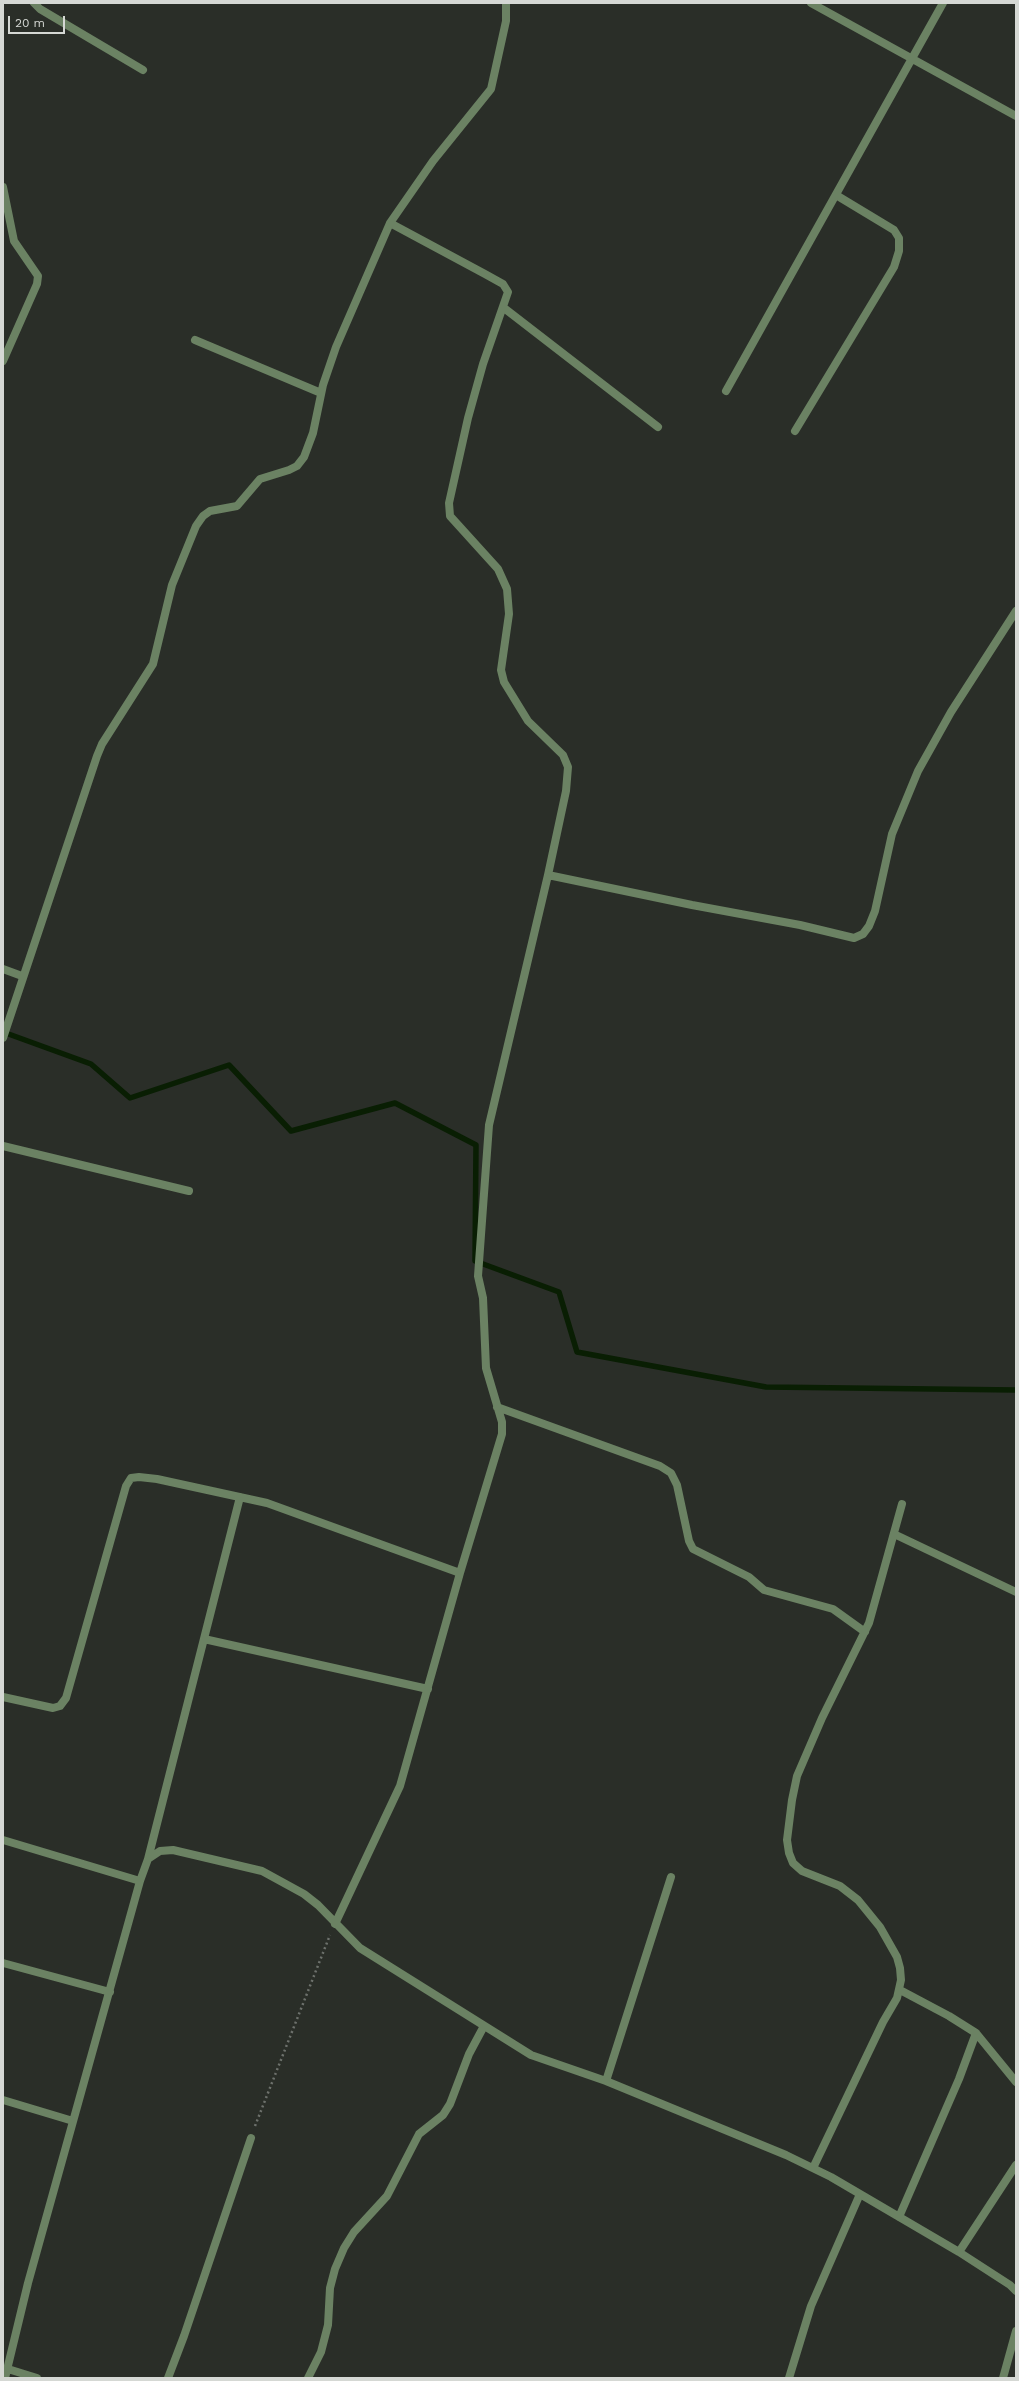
<!DOCTYPE html>
<style>
body{margin:0}
#map{position:relative;width:1019px;height:2381px;overflow:hidden;background:#2a2e28;font-family:"Work Sans",sans-serif}
canvas{display:block}
.frame{position:absolute;inset:0;border:4px solid #d5d8d4;pointer-events:none}
.scale{position:absolute;left:8px;top:16px;width:57px;height:18px;box-sizing:border-box;border:2px solid #d5d8d4;border-top:0;padding-left:5px;font-size:12px;line-height:14px;white-space:nowrap;color:#d5d8d4;-webkit-text-stroke:3px #2a2e28;paint-order:stroke}
</style>
<div id="map">
<canvas width="1019" height="2381"></canvas>
<div class="frame"></div>
<div class="scale">20 m</div>
</div>
<script>
const ctx = document.querySelector('canvas').getContext('2d');
ctx.lineJoin = 'round';
const shape = rows => new Path2D(rows.map(r => 'M' + r).join(''));
function strokePath(path, color, width, dash) { ctx.strokeStyle = color; ctx.lineWidth = width; ctx.lineCap = dash ? 'butt' : 'round'; ctx.setLineDash(dash || []); ctx.stroke(path); }
strokePath(shape([
 [3,1032,91,1064,130,1098,229,1065,291,1131,395,1103,476,1145,475,1261,559,1292,577,1352,766,1387,1016,1390]
]), '#091e03', 5.5);
strokePath(shape([
 [255,2126,330,1935]
]), '#6d716c', 2.5, [2, 3]);
strokePath(shape([
 [3,969,22,976]
]), '#6b8263', 8);
strokePath(shape([
 [34,3,40,9,143,70],
 [811,3,1016,116],
 [3,187,14,241,38,276,37,284,3,361],
 [504,308,658,427],
 [195,340,321,393],
 [726,391,943,3],
 [795,431,894,267,899,251,899,238,894,230,836,195],
 [548,875,692,905,800,925,854,938,863,934,869,926,875,911,892,834,918,771,951,712,1016,611],
 [3,1038,97,756,102,744,153,664,172,585,196,526,203,516,210,511,237,506,260,479,289,470,297,466,304,457,313,433,323,385,336,347,390,223,433,161,491,89,506,21,506,3],
 [3,1146,189,1191],
 [497,1407,660,1466,671,1473,677,1485,689,1541,693,1549,749,1577,764,1590,833,1609,865,1632],
 [894,1534,1016,1592],
 [204,1639,428,1689],
 [3,1697,53,1708,60,1706,66,1698,126,1486,131,1478,139,1477,157,1479,267,1503,460,1573],
 [3,1840,140,1881],
 [148,1859,240,1497],
 [335,1924,400,1786,460,1573,502,1434,502,1422,486,1368,483,1298,478,1276,489,1125,548,875,566,791,568,767,563,755,528,721,504,682,501,670,509,614,507,589,498,569,450,516,449,503,468,418,483,364,508,292,503,284,485,274,390,223],
 [3,1963,110,1992],
 [900,1990,949,2016,976,2033,1016,2082],
 [606,2081,671,1877],
 [3,2100,73,2121],
 [813,2168,883,2022,897,1998,901,1980,900,1968,897,1957,880,1927,858,1900,840,1886,802,1871,793,1863,789,1853,787,1840,792,1800,797,1776,822,1718,869,1623,902,1504],
 [899,2217,959,2079,976,2033],
 [959,2252,1016,2165],
 [8,2369,37,2378],
 [5,2378,28,2283,140,1881,148,1859,160,1851,173,1850,262,1871,304,1894,318,1905,360,1948,531,2055,606,2081,786,2155,831,2177,959,2252,1010,2285,1016,2291],
 [168,2378,184,2336,251,2138],
 [308,2378,321,2352,328,2325,330,2288,335,2269,344,2248,354,2232,387,2196,419,2134,443,2115,450,2104,469,2054,484,2026],
 [789,2378,811,2306,860,2194],
 [1003,2378,1016,2331]
]), '#6b8263', 8);
</script>
